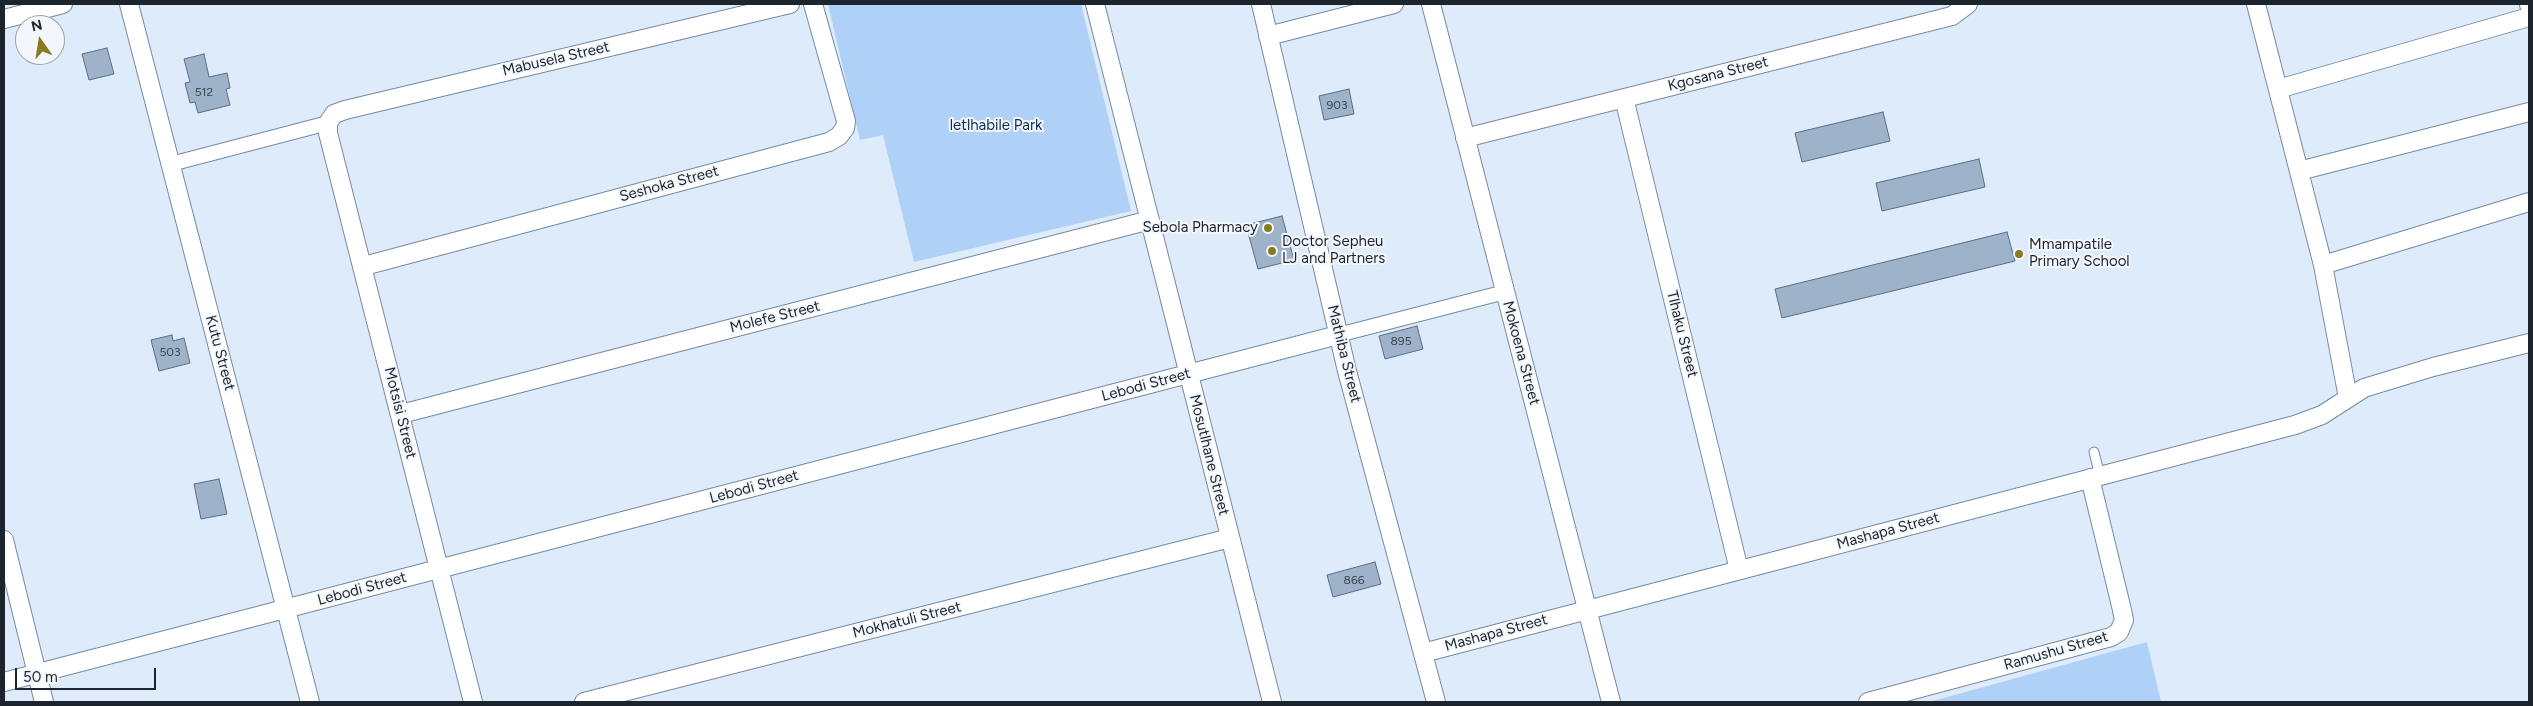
<!DOCTYPE html>
<style>
body{margin:0}
#map{position:relative;width:2533px;height:706px;overflow:hidden;background:#deebfa;font-family:Figtree,sans-serif}
canvas{display:block}
.frame{position:absolute;inset:0;border:5px solid #1c242d;pointer-events:none}
.north{position:absolute;left:15px;top:15px;width:50px;height:50px;box-sizing:border-box;background:#f3f7fc;border:1px solid #9da3a9;border-radius:50%;rotate:347deg;font-size:14px;font-weight:700;line-height:20px;text-align:center;color:#1c242d}
.north::after{content:'';display:block;margin:auto;width:18px;height:22px;background:#887c22;clip-path:polygon(50% 0,100% 100%,50% 72%,0 100%)}
.scale{position:absolute;left:15px;top:668px;width:141px;height:22px;box-sizing:border-box;border:2px solid #1c242d;border-top:0;padding-left:6px;font-size:15px;line-height:18px;white-space:nowrap;color:#1c242d;-webkit-text-stroke:4px #f3f7fc;paint-order:stroke}
</style>
<div id="map">
<canvas width="2533" height="706"></canvas>
<div class="frame"></div>
<div class="north">N</div>
<div class="scale">50 m</div>
</div>
<script>
const ctx = document.querySelector('canvas').getContext('2d');
ctx.lineJoin = 'round';
function fill(path, color) { ctx.fillStyle = color; ctx.fill(path, 'evenodd'); }
const shape = rows => new Path2D(rows.map(r => 'M' + r).join(''));
function strokePath(path, color, width, dash) { ctx.strokeStyle = color; ctx.lineWidth = width; ctx.lineCap = dash ? 'butt' : 'round'; ctx.setLineDash(dash || []); ctx.stroke(path); }
function write(font, color, halo, rows, align = 'center') {
  ctx.font = font + ' Figtree,sans-serif'; ctx.lineWidth = 4; ctx.setLineDash([]); ctx.textBaseline = 'middle'; ctx.strokeStyle = halo; ctx.fillStyle = color; for (const [text, x, y, turn = 0] of rows) {
    ctx.save(); ctx.translate(x, y); ctx.rotate((+turn || 0) * Math.PI / 180); ctx.textAlign = isNaN(turn) ? turn : align; if (halo) ctx.strokeText(text, 0, 0); ctx.fillText(text, 0, 0); ctx.restore();
  }
}
fill(shape([
 [828,4,1081,4,1131,211,914,262,883,135,860,140],
 [2147,642,2161,702,1929,702]
]), '#afd1f7');
const building = shape([
 [107,48,114,74,89,80,82,54,107,48],
 [204,54,209,77,227,73,230,88,226,89,230,105,198,113,195,102,190,103,185,83,190,82,184,59,204,54],
 [1349,89,1354,114,1324,120,1319,96,1349,89],
 [1883,112,1890,141,1802,162,1795,133,1883,112],
 [1979,159,1985,187,1882,211,1876,183,1979,159],
 [1282,216,1294,260,1258,269,1246,225,1282,216],
 [2007,232,2015,261,1782,318,1775,289,2007,232],
 [1417,326,1423,349,1385,359,1379,336,1417,326],
 [172,335,173,341,184,338,190,363,159,371,151,340,172,335],
 [219,479,227,514,201,519,194,484,219,479],
 [1375,562,1381,584,1333,597,1327,575,1375,562]
]);
fill(building, '#9eb2ca');
strokePath(building, '#5a6d83', 1);
const service = shape([
 [2094,452,2100,476]
]);
const pedestrian = shape([
 [171,164,328,123],
 [1338,335,1505,292]
]);
const minor = shape([
 [129,4,310,702],
 [1095,4,1272,702],
 [1261,4,1347,371,1436,702],
 [1431,4,1611,702],
 [2256,4,2323,265,2348,398],
 [2529,4,2529,5],
 [4,19,63,4],
 [1268,36,1394,4],
 [2278,89,2529,17],
 [1624,98,1739,570],
 [1465,138,1952,16,1968,4],
 [2299,171,2529,112],
 [2323,265,2529,202],
 [364,266,829,142,839,136,845,128,846,121,813,4],
 [401,414,1150,220],
 [4,540,44,702],
 [1423,653,2295,425,2322,415,2364,388,2433,367,2529,343],
 [4,682,1338,335],
 [473,702,328,133,328,123,334,114,345,110,790,4],
 [584,702,1230,538],
 [1868,702,2111,637,2119,632,2124,620,2122,610,2090,478]
]);
strokePath(service, '#768aa0', 11);
strokePath(pedestrian, '#768aa0', 16);
strokePath(minor, '#768aa0', 20);
strokePath(service, '#fff', 9);
strokePath(pedestrian, '#fff', 14);
strokePath(minor, '#fff', 18);
for (const [x, y, r, color] of [
 [1268,228,5,"#887c22"],
 [1272,251,5,"#887c22"],
 [2019,254,5,"#887c22"]
]) { const dot = new Path2D(); dot.arc(x, y, r, 0, 2 * Math.PI); ctx.fillStyle = color; ctx.fill(dot); strokePath(dot, '#f3f7fc', 2); }
write('12px', '#3c4854', null, [
 ["512",204,92],
 ["903",1337,105],
 ["895",1401,341],
 ["503",170,352],
 ["866",1354,580]
]);
write('15px', '#1c242d', '#f3f7fc', [
 ["Mabusela Street",556,59,-13],
 ["Kgosana Street",1718,74,-14],
 ["Seshoka Street",669,184,-15],
 ["Molefe Street",775,317,-14],
 ["Tlhaku Street",1682,334,76],
 ["Kutu Street",220,353,75],
 ["Mokoena Street",1521,353,75],
 ["Mathiba Street",1344,354,76],
 ["Lebodi Street",1146,385,-15],
 ["Motsisi Street",400,413,76],
 ["Mosutlhane Street",1209,455,76],
 ["Lebodi Street",754,487,-15],
 ["Mashapa Street",1888,531,-15],
 ["Lebodi Street",362,589,-15],
 ["Mokhatuli Street",907,620,-14],
 ["Mashapa Street",1496,633,-15],
 ["Ramushu Street",2056,651,-16]
]);
write('15px', '#0a2f54', '#f3f7fc', [
 ["letlhabile Park",996,126]
]);
write('15px', '#1c242d', '#f3f7fc', [
 ["Sebola Pharmacy",1258,228,"right"],
 ["Doctor Sepheu",1282,242],
 ["LJ and Partners",1282,259],
 ["Mmampatile",2029,245],
 ["Primary School",2029,262]
], 'left');
</script>
